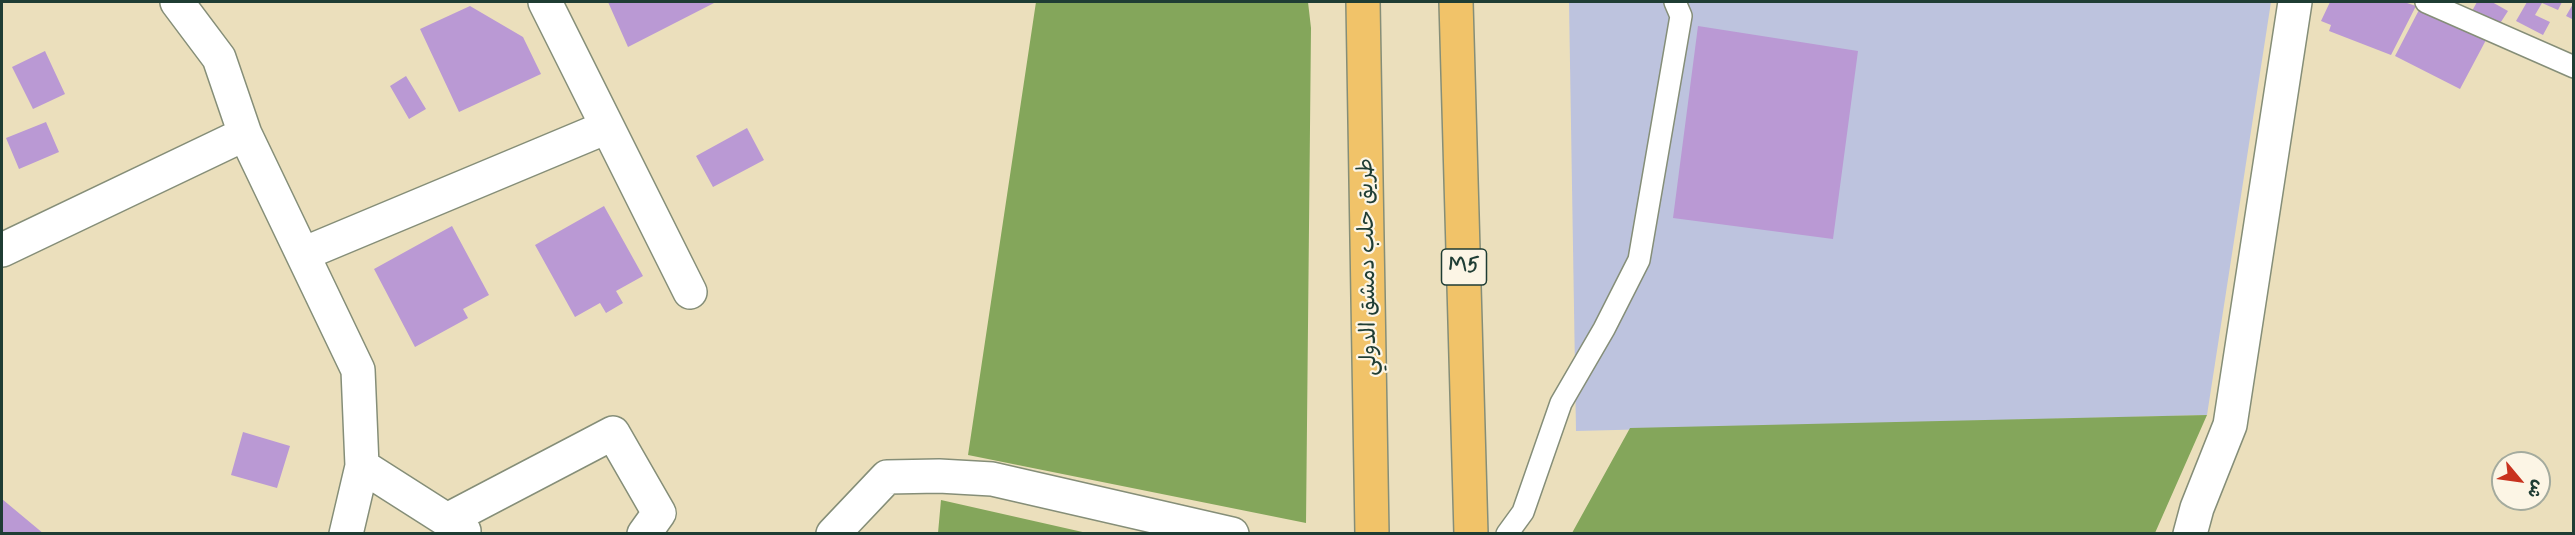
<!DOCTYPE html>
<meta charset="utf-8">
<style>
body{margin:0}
#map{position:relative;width:2575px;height:535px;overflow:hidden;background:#ebdfbc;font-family:Mynerve,"Playpen Sans Arabic",sans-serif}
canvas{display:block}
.frame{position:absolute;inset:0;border:3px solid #1f3d34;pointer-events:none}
.north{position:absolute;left:2491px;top:451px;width:60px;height:60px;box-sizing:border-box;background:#fcf5e5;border:2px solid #a4ab9e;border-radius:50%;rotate:119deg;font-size:16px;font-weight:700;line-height:24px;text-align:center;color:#1f3d34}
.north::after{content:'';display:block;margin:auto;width:21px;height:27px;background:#c8321e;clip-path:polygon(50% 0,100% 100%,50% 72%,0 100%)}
</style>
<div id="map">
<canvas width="2575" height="535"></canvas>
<div class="frame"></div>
<div class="north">ش</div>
</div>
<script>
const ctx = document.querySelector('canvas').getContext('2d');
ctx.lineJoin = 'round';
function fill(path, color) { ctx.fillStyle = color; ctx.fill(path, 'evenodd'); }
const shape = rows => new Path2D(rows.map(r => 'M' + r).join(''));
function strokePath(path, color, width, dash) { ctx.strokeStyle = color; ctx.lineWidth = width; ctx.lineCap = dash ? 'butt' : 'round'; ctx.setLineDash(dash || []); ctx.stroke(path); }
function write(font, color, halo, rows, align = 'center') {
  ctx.font = font + ' Mynerve,"Playpen Sans Arabic",sans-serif'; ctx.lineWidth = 4.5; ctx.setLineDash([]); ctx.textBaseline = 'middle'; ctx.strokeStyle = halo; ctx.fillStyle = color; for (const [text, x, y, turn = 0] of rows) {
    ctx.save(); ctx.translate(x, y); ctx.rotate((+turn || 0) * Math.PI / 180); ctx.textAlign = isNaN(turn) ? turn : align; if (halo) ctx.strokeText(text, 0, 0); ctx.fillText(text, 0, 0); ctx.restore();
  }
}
fill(shape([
 [1569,2,2271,2,2207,415,1576,431]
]), '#bdc3de');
fill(shape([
 [1036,2,1308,2,1311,28,1306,523,968,455],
 [2207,415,2155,533,1572,533,1630,428],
 [941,500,1087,533,938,533]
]), '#84a65b');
fill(shape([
 [608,2,716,2,628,47],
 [2330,2,2404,2,2416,6,2391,55,2329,31,2331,25,2321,21],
 [2477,2,2492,2,2508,11,2499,25,2472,11],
 [2527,2,2562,2,2558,10,2542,3,2535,15,2550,22,2543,35,2516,21],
 [2574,2,2574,20,2566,16],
 [470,6,523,37,541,74,459,112,420,29],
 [2420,8,2486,40,2460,89,2395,56],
 [1698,26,1858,51,1833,239,1673,218],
 [45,51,65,94,33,109,12,67],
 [406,76,426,109,409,119,390,86],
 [46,122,59,152,19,169,6,138],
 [747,128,764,160,713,187,696,156],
 [604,206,643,276,616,291,623,303,606,313,600,303,575,317,535,245],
 [452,226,489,295,463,309,468,318,415,347,374,269],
 [243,432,290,446,277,488,231,475],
 [2,499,44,534,2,534]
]), '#ba99d4');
const service = shape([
 [2426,2,2574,67],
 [1507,534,1523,512,1561,403,1604,329,1639,260,1681,16,1675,2]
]);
const minor = shape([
 [177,2,219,58,245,134,358,370,362,466,346,534],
 [545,2,690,292],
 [2,250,245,134],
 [303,254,607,127],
 [362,466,464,531],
 [447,520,613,433,659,513,644,534],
 [833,534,887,477,939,476,992,479,1232,534],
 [2190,534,2197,508,2230,425,2295,2]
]);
const trunk = shape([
 [1363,2,1372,534],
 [1456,2,1471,534]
]);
strokePath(service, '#858e78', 24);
strokePath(minor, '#858e78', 36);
strokePath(trunk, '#858e78', 36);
strokePath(service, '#fff', 21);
strokePath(minor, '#fff', 33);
strokePath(trunk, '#f1c369', 33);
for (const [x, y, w] of [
 [1464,267,45]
]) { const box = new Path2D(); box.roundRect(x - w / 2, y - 18, w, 36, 4.5); ctx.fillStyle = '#fcf5e5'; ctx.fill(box); strokePath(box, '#1f3d34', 1.5); }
write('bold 21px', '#1f3d34', null, [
 ["M5",1464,267]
]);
write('22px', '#1f3d34', '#fcf5e5', [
 ["طريق حلب دمشق الدولي",1369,267,-91]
]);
</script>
